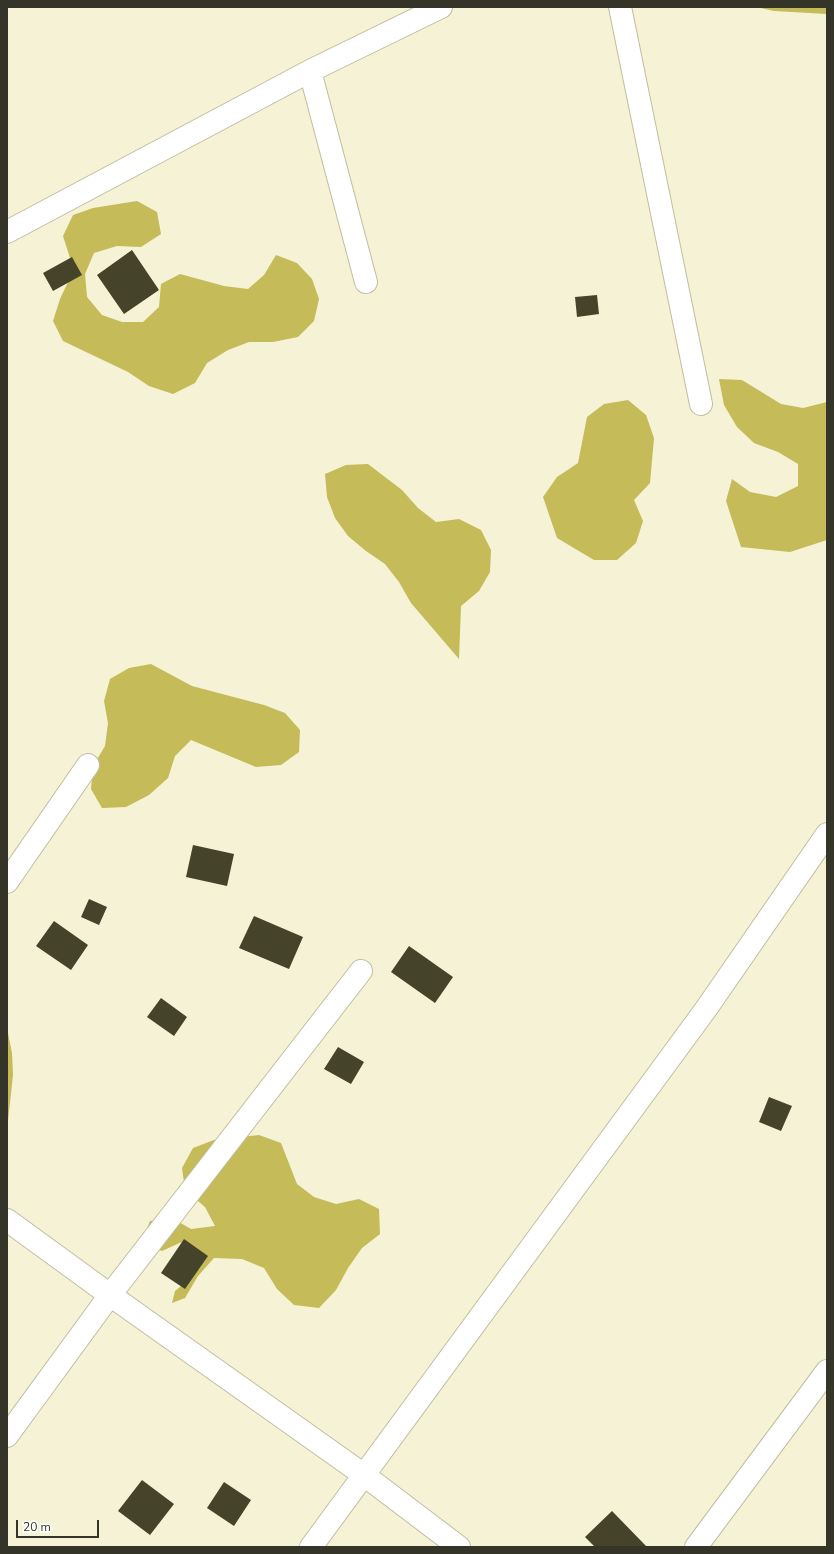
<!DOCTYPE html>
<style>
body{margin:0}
#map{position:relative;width:834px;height:1554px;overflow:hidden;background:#f5f2d5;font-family:"Nunito Sans",sans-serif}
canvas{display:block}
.frame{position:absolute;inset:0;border:8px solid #353429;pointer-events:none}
.scale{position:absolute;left:16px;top:1520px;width:83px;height:18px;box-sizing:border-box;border:2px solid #353429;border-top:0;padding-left:5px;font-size:12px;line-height:14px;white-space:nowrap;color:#353429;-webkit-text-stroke:3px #fff;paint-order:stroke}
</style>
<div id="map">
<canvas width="834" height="1554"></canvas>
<div class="frame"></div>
<div class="scale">20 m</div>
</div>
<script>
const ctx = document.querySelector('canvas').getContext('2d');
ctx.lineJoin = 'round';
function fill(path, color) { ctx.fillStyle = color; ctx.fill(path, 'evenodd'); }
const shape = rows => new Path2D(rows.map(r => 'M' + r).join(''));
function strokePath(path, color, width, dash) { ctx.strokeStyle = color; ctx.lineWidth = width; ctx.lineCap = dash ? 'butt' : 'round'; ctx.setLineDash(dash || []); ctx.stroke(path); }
fill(shape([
 [756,7,827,7,827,14,774,11],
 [137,201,157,212,161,234,141,247,117,246,94,253,85,274,87,297,102,315,122,322,143,322,159,307,161,284,180,274,224,286,248,289,264,275,276,255,297,263,312,279,319,299,314,321,298,337,273,342,249,342,228,350,207,363,195,383,173,394,149,386,128,372,63,341,53,321,60,299,69,280,70,258,63,236,73,215,93,208],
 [719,379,742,380,781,404,803,408,827,402,827,540,790,552,741,547,726,501,732,479,750,492,776,497,798,486,798,464,778,452,754,443,737,427,724,405],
 [628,400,646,415,654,438,650,483,634,500,643,521,636,543,617,560,594,560,557,538,543,497,557,477,578,463,587,417,604,404],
 [368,464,402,490,418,508,436,522,459,519,481,530,491,550,490,572,479,591,461,606,459,659,411,603,399,582,385,564,366,551,348,536,335,518,327,497,325,474,346,465],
 [151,664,192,686,264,705,285,713,300,730,299,752,281,765,256,767,191,740,175,756,168,778,149,795,126,807,102,808,91,789,93,766,105,746,108,723,104,701,110,679,129,668],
 [7,1028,12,1053,13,1075,7,1130],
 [259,1135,281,1143,297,1184,314,1197,336,1204,359,1199,379,1209,380,1234,362,1248,348,1268,336,1290,319,1308,294,1305,277,1289,264,1268,242,1259,214,1258,198,1276,185,1298,172,1303,175,1291,192,1277,184,1241,162,1251,141,1243,150,1221,172,1218,191,1229,215,1226,205,1207,185,1190,182,1168,193,1148,214,1140]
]), '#c5bb59');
fill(shape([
 [132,250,159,290,124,314,97,275],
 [72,257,82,275,53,291,43,273],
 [597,295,599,314,577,317,575,297],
 [193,845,234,854,227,886,186,877],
 [89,899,107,907,99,925,81,917],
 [254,916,303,937,289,969,239,948],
 [54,921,88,945,71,970,36,946],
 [409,946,453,977,435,1003,391,972],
 [161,998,187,1017,174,1036,147,1017],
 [338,1047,364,1062,351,1084,324,1069],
 [769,1097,792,1106,781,1131,759,1122],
 [184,1239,208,1256,185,1289,161,1273],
 [142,1480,174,1504,150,1535,118,1511],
 [224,1482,251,1500,234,1526,207,1508],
 [612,1511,647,1547,595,1547,585,1537]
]), '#46432b');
const street = shape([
 [620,7,701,404],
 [310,71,366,282],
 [7,232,310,71,441,7],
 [7,882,88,765],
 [7,1220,110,1295,364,1475,459,1547],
 [7,1436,110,1295,361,971],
 [311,1547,706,1009,827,834],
 [696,1547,827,1371]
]);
strokePath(street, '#c0bda1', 24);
strokePath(street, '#fff', 22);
</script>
